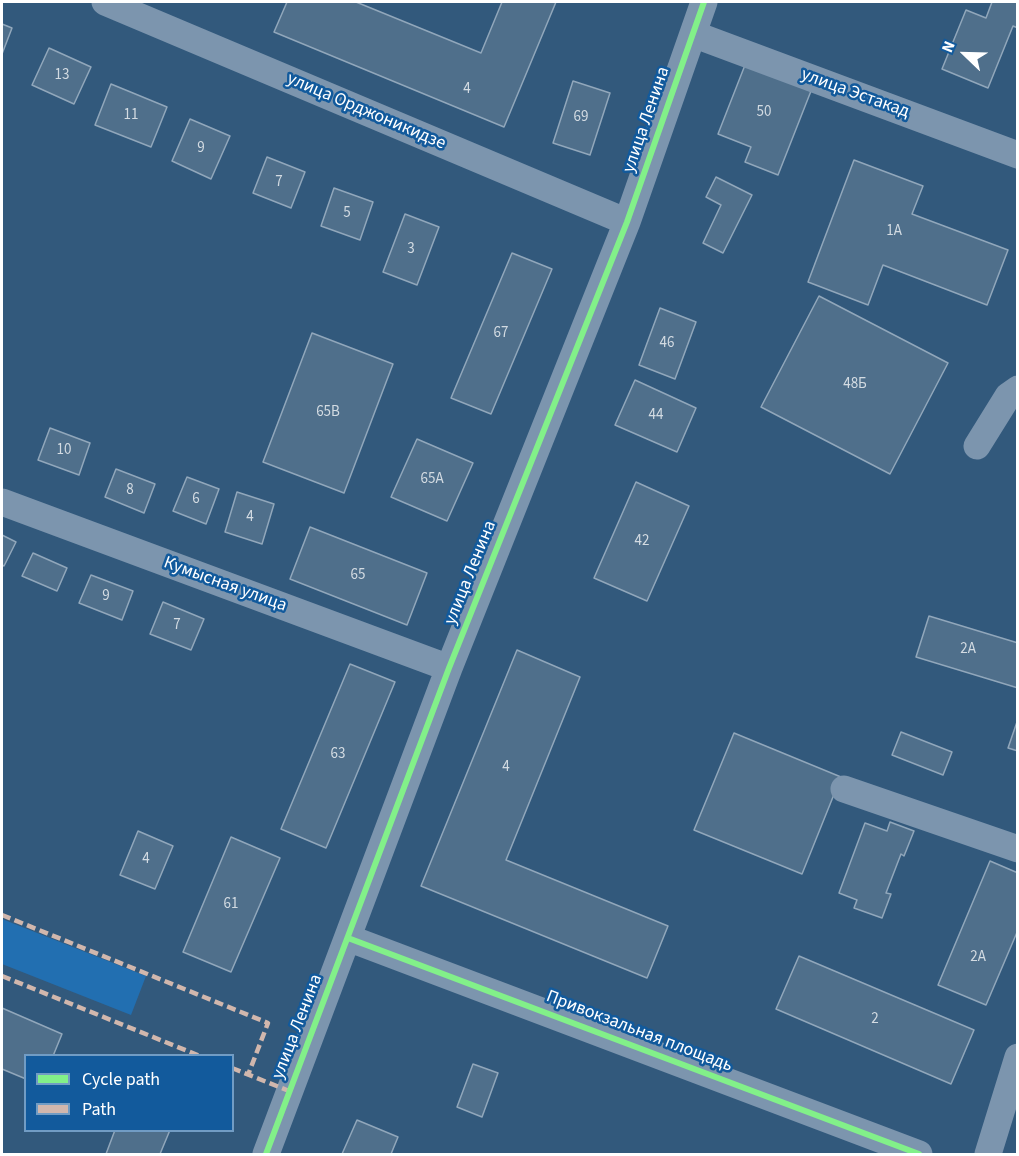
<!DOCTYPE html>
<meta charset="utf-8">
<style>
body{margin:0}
#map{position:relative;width:1019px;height:1156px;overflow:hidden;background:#32597c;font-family:"Source Sans 3",sans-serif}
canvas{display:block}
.frame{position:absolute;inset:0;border:3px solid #fff;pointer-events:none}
.legend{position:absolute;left:24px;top:1054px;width:210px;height:78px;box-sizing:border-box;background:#125a9c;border:2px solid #719cc4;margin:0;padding:8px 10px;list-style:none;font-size:18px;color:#fff}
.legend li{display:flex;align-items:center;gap:12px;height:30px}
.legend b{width:30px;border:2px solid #719cc4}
.north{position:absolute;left:935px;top:24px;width:60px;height:60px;-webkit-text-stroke:4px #125a9c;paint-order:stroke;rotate:293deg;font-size:16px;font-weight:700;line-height:24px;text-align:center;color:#fff}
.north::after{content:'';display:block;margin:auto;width:21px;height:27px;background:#fff;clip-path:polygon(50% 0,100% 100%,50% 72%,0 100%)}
</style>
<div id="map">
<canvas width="1019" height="1156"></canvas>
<div class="frame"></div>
<ul class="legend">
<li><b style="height:8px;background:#82f089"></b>Cycle path</li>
<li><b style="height:8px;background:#d1b7ad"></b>Path</li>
</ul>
<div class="north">N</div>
</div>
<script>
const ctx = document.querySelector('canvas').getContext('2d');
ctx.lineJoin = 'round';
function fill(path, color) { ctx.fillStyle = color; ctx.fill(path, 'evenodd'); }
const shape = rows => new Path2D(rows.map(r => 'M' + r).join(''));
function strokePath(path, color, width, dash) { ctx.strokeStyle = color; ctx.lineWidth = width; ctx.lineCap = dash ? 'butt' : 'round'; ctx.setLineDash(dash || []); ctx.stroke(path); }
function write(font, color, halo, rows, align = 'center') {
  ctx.font = font + ' "Source Sans 3",sans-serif'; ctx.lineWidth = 5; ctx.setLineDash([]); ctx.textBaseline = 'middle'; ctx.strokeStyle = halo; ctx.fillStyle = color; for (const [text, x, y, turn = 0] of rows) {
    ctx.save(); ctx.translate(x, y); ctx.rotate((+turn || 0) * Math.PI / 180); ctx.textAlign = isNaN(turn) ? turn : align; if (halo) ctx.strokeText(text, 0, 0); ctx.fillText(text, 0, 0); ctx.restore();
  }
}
fill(shape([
 [2,919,146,976,131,1015,2,964]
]), '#226fb1');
const building = shape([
 [287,2,356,2,481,53,502,2,556,2,504,127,274,32,287,2],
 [992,2,1018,2,1018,28,1013,26,988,88,942,69,966,10,986,18,992,2],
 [2,24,12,28,2,54,2,24],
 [49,48,91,67,74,104,32,85,49,48],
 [745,65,811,91,778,175,745,162,751,147,718,134,745,65],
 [573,81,610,93,590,155,553,143,573,81],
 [111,84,167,107,151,147,95,125,111,84],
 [190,119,230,136,211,179,172,161,190,119],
 [267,157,305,172,291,208,253,193,267,157],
 [854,160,923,186,912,214,1008,250,987,305,883,265,868,305,808,282,854,160],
 [716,177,752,195,723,253,703,243,721,205,706,197,716,177],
 [334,188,373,202,360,240,321,226,334,188],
 [405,214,439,227,417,285,383,272,405,214],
 [512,253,552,269,491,414,451,398,512,253],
 [819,296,948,363,890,474,761,407,819,296],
 [660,308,696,322,675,379,639,365,660,308],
 [312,333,393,364,344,493,263,462,312,333],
 [635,380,696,408,677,452,615,425,635,380],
 [50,428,90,443,79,475,38,460,50,428],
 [417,439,473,463,447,521,391,497,417,439],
 [116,469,155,484,144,513,105,497,116,469],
 [187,477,219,489,206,524,173,511,187,477],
 [636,482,689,506,647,601,594,578,636,482],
 [237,492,274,504,262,544,225,532,237,492],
 [310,527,427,573,407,625,290,579,310,527],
 [2,535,16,542,4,566,2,565,2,535],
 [33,553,67,568,57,591,22,576,33,553],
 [91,575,133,591,122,620,79,603,91,575],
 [163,602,204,619,191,650,150,634,163,602],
 [929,616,1018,643,1018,688,916,657,929,616],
 [517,650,580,677,506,860,668,926,647,978,421,886,517,650],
 [350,664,395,682,326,848,281,829,350,664],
 [1018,719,1018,751,1008,748,1018,719],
 [901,732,952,752,943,775,892,755,901,732],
 [734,733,841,777,802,874,694,830,734,733],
 [890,822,914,831,904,856,901,854,886,893,891,894,882,918,854,908,857,900,839,893,865,823,887,831,890,822],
 [138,831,173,846,155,889,120,875,138,831],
 [231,837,280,858,231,972,183,952,231,837],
 [990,861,1018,873,1018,930,986,1005,938,985,990,861],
 [799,956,974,1030,951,1084,776,1009,799,956],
 [2,1008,62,1034,53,1056,26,1056,26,1079,2,1069,2,1008],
 [473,1064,498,1073,482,1117,457,1107,473,1064],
 [357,1120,398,1137,391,1154,342,1154,357,1120],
 [115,1130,170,1130,160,1154,106,1154,115,1130]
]);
fill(building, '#4f6f8b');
strokePath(building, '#91a7bb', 1.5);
strokePath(shape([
 [105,2,627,222],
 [693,34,1018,155],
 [977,446,1008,396,1018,389],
 [2,502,449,668],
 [844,789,1018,849],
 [348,938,919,1154],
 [266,1154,449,668,627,222,704,2],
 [988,1154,1018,1057]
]), '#7c95ae', 27);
strokePath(shape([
 [2,915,268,1023,248,1075],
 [2,976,200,1056],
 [232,1068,289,1091]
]), '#d1b7ad', 4.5, [9, 4.5]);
strokePath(shape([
 [348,938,919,1154],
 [266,1154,449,668,627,222,704,2]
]), '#82f089', 6);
write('15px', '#d3dbe2', null, [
 ["13",62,76],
 ["4",467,90],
 ["50",764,113],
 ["11",131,116],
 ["69",581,118],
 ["9",201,149],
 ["7",279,183],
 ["5",347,214],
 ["1А",894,232],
 ["3",411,250],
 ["67",501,334],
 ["46",667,344],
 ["48Б",855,385],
 ["65В",328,413],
 ["44",656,416],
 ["10",64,451],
 ["65А",432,480],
 ["8",130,491],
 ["6",196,500],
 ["4",250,518],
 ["42",642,542],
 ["65",358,576],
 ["9",106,597],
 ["7",177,626],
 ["2А",968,650],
 ["63",338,755],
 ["4",506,768],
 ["4",146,860],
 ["61",231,905],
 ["2А",978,958],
 ["2",875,1020]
]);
write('18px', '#fff', '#125a9c', [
 ["улица Эстакад",855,94,20],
 ["улица Орджоникидзе",366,112,23],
 ["улица Ленина",647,120,-71],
 ["улица Ленина",471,573,-68],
 ["Кумысная улица",225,585,20],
 ["улица Ленина",298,1027,-69],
 ["Привокзальная площадь",639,1032,21]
]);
</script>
